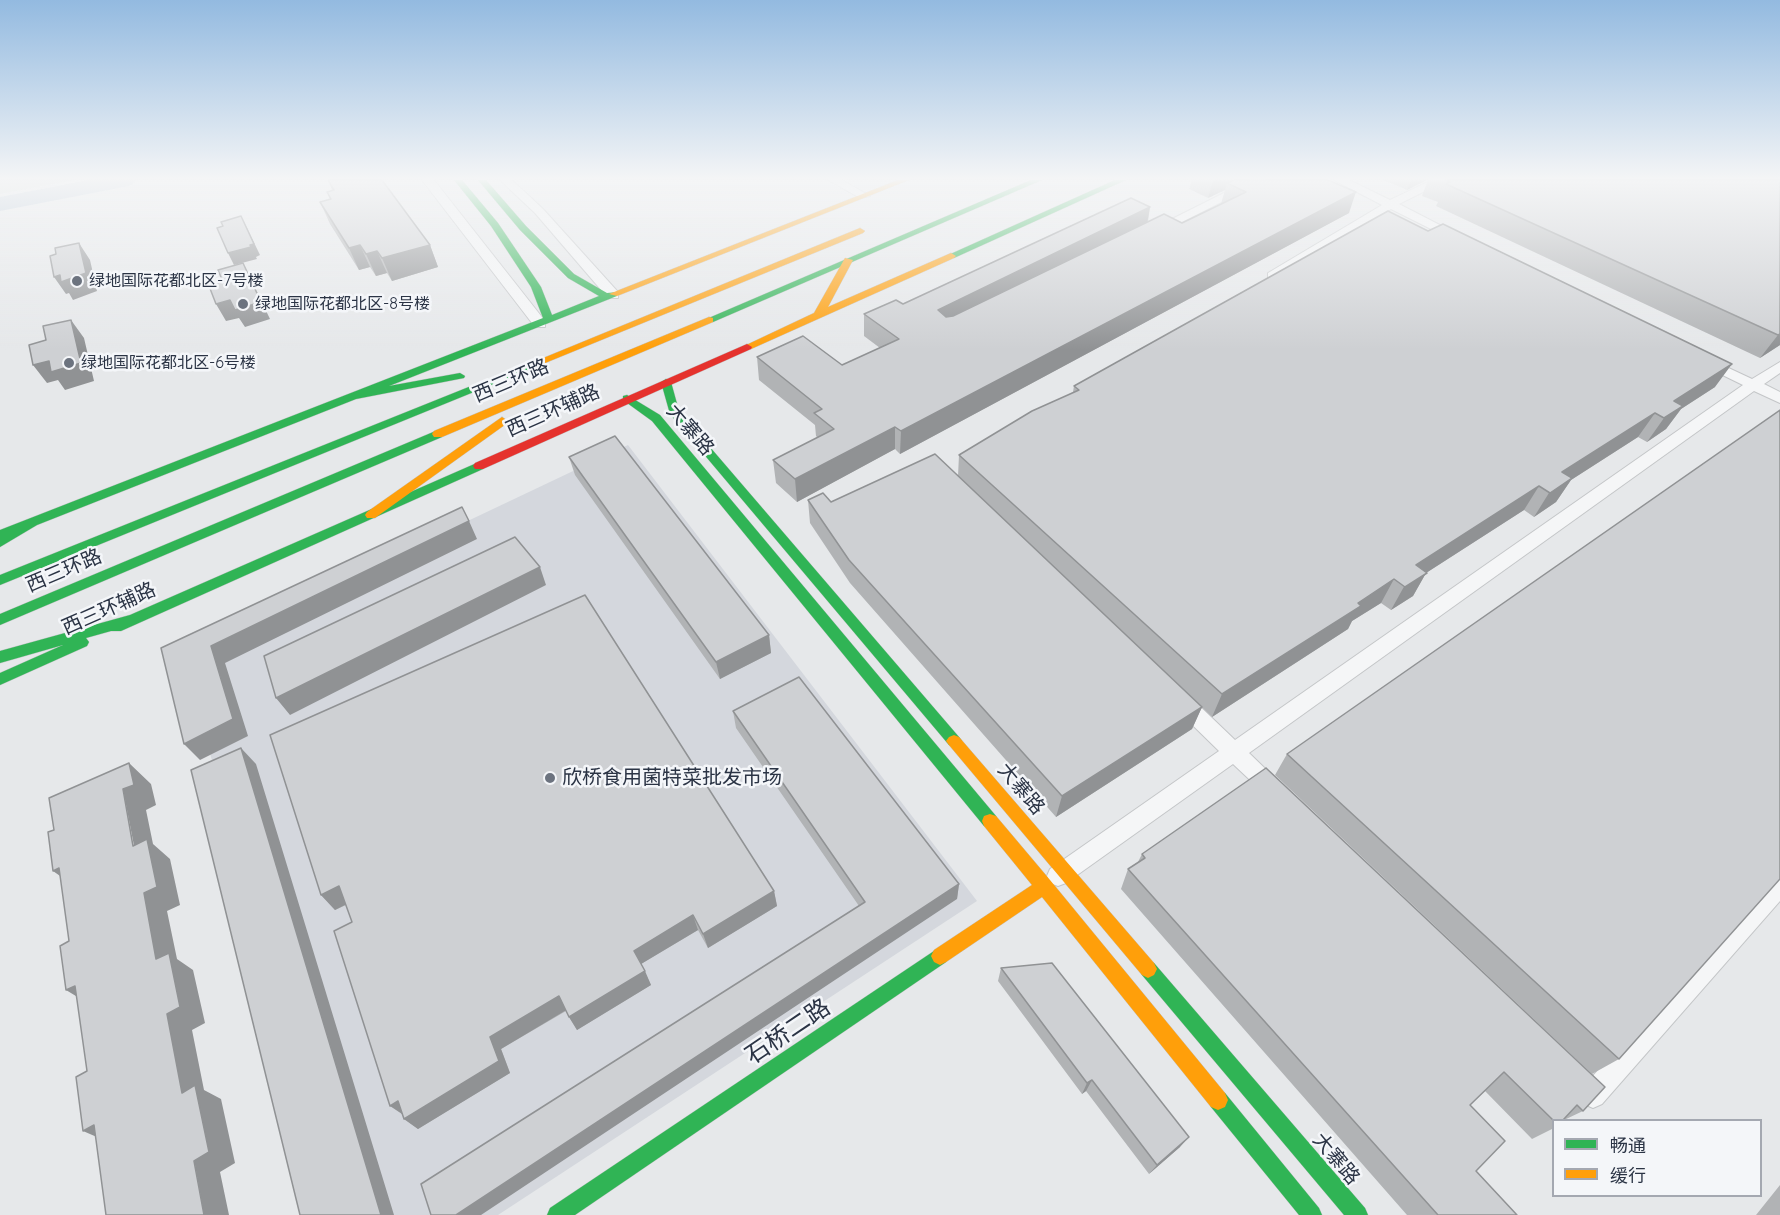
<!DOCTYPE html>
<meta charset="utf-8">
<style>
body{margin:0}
#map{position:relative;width:1780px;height:1215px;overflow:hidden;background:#e6e8ea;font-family:Quicksand,"Noto Sans SC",sans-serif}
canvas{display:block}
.legend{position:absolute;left:1552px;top:1119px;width:210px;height:78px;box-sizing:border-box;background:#f4f6f9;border:2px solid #a4a8b1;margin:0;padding:8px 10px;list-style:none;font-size:18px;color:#2b3445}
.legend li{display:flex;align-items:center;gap:12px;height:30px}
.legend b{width:30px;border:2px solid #a4a8b1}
</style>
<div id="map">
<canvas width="1780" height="1215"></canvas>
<ul class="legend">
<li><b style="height:8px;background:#30b455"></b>畅通</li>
<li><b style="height:8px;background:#ff9f0a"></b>缓行</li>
</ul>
</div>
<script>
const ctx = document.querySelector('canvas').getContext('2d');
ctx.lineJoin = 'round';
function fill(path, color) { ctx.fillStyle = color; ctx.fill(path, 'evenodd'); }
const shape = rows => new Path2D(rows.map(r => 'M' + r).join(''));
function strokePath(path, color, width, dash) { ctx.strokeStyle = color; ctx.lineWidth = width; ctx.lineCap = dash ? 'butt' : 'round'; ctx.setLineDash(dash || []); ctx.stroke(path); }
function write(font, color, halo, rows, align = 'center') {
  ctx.font = font + ' Quicksand,"Noto Sans SC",sans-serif'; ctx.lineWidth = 5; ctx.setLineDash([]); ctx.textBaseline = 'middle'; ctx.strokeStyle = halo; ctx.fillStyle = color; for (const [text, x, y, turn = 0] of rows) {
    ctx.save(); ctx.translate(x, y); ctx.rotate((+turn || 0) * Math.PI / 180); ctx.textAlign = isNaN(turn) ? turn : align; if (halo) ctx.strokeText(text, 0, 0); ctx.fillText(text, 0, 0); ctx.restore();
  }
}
fill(shape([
 [628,445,977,901,498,1215,338,1215,183,656]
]), '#d4d7dd');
fill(shape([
 [0,180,75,180,0,194]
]), '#d6ded6');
fill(shape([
 [88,180,136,180,132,185,124,187,0,211,0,197,88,180]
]), '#b4c4d5');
const street = shape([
 [422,180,434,180,545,321,545,327,535,327,422,180],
 [500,180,512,180,543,209,618,292,618,298,608,298,535,213,500,180],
 [828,180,842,180,870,196,860,198,828,180],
 [1250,180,1265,180,1160,233,1150,230,1250,180],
 [1334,180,1349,180,1390,200,1432,180,1447,180,1399,204,1463,237,1453,240,1391,209,1278,279,1268,279,1268,273,1382,205,1334,180],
 [1705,357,1752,379,1780,362,1780,373,1764,384,1780,392,1780,403,1754,391,1249,753,1281,784,1284,790,1281,796,1274,799,1267,796,1233,764,1066,883,1058,886,1050,883,1047,876,1050,869,1219,751,1174,707,1171,701,1174,695,1181,693,1188,695,1235,740,1743,385,1700,364,1700,358,1705,357],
 [1780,875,1780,901,1602,1104,1593,1108,1584,1104,1574,1089,1578,1080,1587,1076,1591,1078,1772,878,1780,875]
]);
const fast = shape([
 [454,180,462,180,498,223,541,287,552,315,599,296,568,278,520,230,478,180,486,180,526,226,574,274,607,293,617,292,617,296,389,386,460,373,465,376,464,378,356,399,37,525,0,547,0,530,543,318,531,287,491,226,454,180],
 [1031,180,1042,180,713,322,705,322,704,320,1031,180],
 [1115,180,1126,180,954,258,946,256,1115,180],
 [541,358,545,359,545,363,0,585,0,575,541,358],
 [666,379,671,382,679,411,959,737,962,741,959,745,954,747,949,745,670,414,661,382,666,379],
 [627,395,660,415,996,816,998,821,996,826,990,828,984,826,652,421,623,400,623,396,627,395],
 [438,430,442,431,442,437,0,625,0,614,438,430],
 [479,462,483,463,485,466,483,469,121,631,111,631,86,638,89,642,87,646,0,685,0,673,63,645,0,663,0,651,130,615,479,462],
 [940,947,946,950,949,956,946,962,575,1215,547,1215,550,1208,940,947],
 [1148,960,1154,963,1365,1208,1368,1215,1344,1215,1142,975,1139,969,1142,963,1148,960],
 [1218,1090,1225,1093,1319,1208,1322,1215,1299,1215,1211,1107,1208,1100,1211,1093,1218,1090]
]);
const slow = shape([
 [898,180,909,180,617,296,609,294,898,180],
 [860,228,865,231,863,233,545,363,537,363,536,361,860,228],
 [951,253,956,256,954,258,751,349,743,349,742,347,814,313,845,258,853,260,828,307,951,253],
 [709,317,713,318,713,322,442,437,434,437,432,434,434,431,709,317],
 [502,417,508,421,506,424,375,518,367,518,365,515,367,512,502,417],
 [954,735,959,737,1154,963,1157,969,1154,975,1148,978,1142,975,949,745,946,741,949,737,954,735],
 [990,814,996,816,1050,880,1225,1093,1228,1100,1225,1107,1218,1110,1211,1107,1042,897,946,962,940,965,934,962,931,956,934,950,1032,885,984,826,982,821,984,816,990,814]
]);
const jam = shape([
 [747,344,752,347,751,349,483,469,475,469,473,466,475,463,747,344]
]);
strokePath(street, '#c4c6c8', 2);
strokePath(fast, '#c4c6c8', 1);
strokePath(slow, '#c4c6c8', 1);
strokePath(jam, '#c4c6c8', 1);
fill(street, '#f5f6f7');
fill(fast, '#30b455');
fill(slow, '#ff9f0a');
fill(jam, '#e5322d');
fill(shape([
 [328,180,382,180,430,245,438,267,392,281,387,273,376,276,370,267,359,270,330,224,320,202,330,199,327,192,332,190],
 [1192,180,1328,180,1349,213,900,454,895,449,797,502,776,483,773,460,818,438,816,436,815,425,759,380,757,357,842,365,880,348,864,336,864,314,903,304,1150,207,1148,222,1182,223,1221,204,1225,190,1208,198,1189,189],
 [1383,180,1427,180,1407,190],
 [1428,180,1780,180,1780,345,1760,358,1436,206,1438,202,1422,196],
 [1074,386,1715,387,1681,409,1666,429,1647,442,1638,437,1571,480,1556,502,1534,517,1524,510,1426,573,1413,596,1391,610,1381,603,1352,621,1348,629,1212,717,1159,666,1202,707,1192,729,1056,817,850,583,810,523,808,500,831,502,958,476,959,455,1073,392],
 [569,457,769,635,771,653,720,679,575,475],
 [733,711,959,884,957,899,859,906,736,728],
 [1287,754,1619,1059,1592,1074,1275,775],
 [1266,768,1583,1111,1564,1120,1554,1120,1554,1128,1532,1139,1485,1091,1470,1105,1476,1171,1517,1215,1407,1215,1121,889,1128,869,1138,862,1142,854],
 [774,891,777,906,708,948,698,930,641,964,651,985,577,1030,569,1017,566,1011,501,1049,510,1073,418,1129,404,1119,352,922,346,905,335,910,321,895],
 [1001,968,1180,1147,1149,1174,1086,1091,1082,1094,998,981],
 [1780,1185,1780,1215,1756,1215]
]), '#b1b3b5');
fill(shape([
 [1213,180,1245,180,1227,183,1225,190,1208,198],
 [1411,180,1427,180,1407,190],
 [1356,192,1349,213,900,454,901,431],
 [1150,207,1146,229,937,332,938,310],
 [241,216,247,228,260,255,256,257,250,245],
 [79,243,90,260,97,291,73,300,69,293,66,294,54,277],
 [360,245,370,267,359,270,349,248],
 [430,245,438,267,392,281,382,258],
 [251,247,257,259,234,265,228,253],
 [377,251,387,273,376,276,366,254],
 [243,263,270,319,245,327,239,318,226,321,216,304],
 [71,320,84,338,94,381,65,390,58,380,47,383,33,365],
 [1780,334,1780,345,1760,358,1778,335],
 [1732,364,1715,387,1681,409,1666,429,1647,442,1664,418,1674,401],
 [1655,413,1638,437,1571,480,1556,502,1534,517,1562,472],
 [895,427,895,449,797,502,795,479],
 [1539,486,1524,510,1426,573,1413,596,1391,610,1416,565],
 [469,521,477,539,225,663,248,736,200,760,184,744,211,646],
 [540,567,546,585,290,715,276,698],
 [1394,579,1381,603,1352,621,1348,629,1212,717,1222,694,1358,603],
 [769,635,771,653,720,679,716,662],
 [1202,707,1192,729,1056,817,1062,796],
 [241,748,256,764,394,1215,381,1215],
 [129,763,151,784,156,805,146,810,153,844,170,859,180,905,167,911,177,959,193,970,205,1023,192,1030,204,1090,221,1099,235,1163,220,1172,229,1215,204,1215,182,1093,123,789],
 [59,868,80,890,53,871],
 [959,884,957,899,481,1215,456,1215],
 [339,886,353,901,335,910,321,895],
 [774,891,777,906,708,948,703,934],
 [693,915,698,930,641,964,634,951],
 [645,971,651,985,577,1030,569,1017],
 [75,986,94,1007,66,990],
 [559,996,568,1009,501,1049,510,1073,418,1129,404,1119,490,1037],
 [1092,1080,1086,1091,1082,1094,1087,1083],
 [398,1101,405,1116,390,1106],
 [94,1125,113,1144,83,1131],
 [1189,1137,1180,1147,1149,1174,1157,1165]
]), '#909294');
const building = shape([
 [328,180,382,180,430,245,382,258,377,251,366,254,360,245,349,248,320,202,331,199,327,192,334,190,328,180],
 [1234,180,1328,180,1356,192,901,431,895,427,795,479,773,460,834,429,814,413,822,409,757,357,803,336,842,365,899,339,864,314,896,300,903,304,1131,198,1150,207,938,310,946,317,953,316,1164,214,1182,223,1246,192,1227,183,1234,180],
 [1445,180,1780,180,1780,334,1778,335,1446,184,1450,182,1445,180],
 [1388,211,1428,231,1443,224,1732,364,1674,401,1683,406,1664,418,1655,413,1562,472,1572,478,1550,493,1539,486,1416,565,1427,573,1405,587,1394,579,1358,603,1361,606,1222,694,959,455,1032,411,1079,390,1074,386,1388,211],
 [241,216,254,244,250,245,251,247,228,253,217,228,223,226,221,222,241,216],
 [79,243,86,273,61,282,60,275,54,277,50,256,56,254,55,248,79,243],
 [243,263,261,302,235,310,230,300,216,304,209,286,223,282,218,270,243,263],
 [71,320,81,363,51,372,49,361,33,365,29,345,46,340,43,326,71,320],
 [1780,410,1780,879,1619,1059,1287,754,1780,410],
 [615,436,769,635,716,662,569,457,615,436],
 [935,454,1202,707,1062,796,849,560,808,500,823,493,831,502,935,454],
 [462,507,469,521,211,646,233,719,184,744,161,648,462,507],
 [515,537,540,567,276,698,264,656,515,537],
 [585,595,774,891,703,934,693,915,634,951,645,971,569,1017,559,996,490,1037,499,1061,404,1119,398,1101,390,1106,334,931,352,922,339,886,321,895,270,735,585,595],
 [799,677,959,884,456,1215,431,1215,421,1184,865,902,733,711,799,677],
 [241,748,381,1215,300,1215,191,770,241,748],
 [129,763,134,785,123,789,133,846,147,839,157,887,144,893,156,959,169,953,180,1007,167,1014,182,1093,195,1085,209,1152,194,1161,204,1215,106,1215,94,1125,83,1131,76,1077,87,1071,75,986,66,990,60,946,69,941,59,868,53,871,48,832,54,830,49,798,129,763],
 [1266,768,1605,1087,1583,1111,1577,1105,1563,1120,1554,1120,1554,1121,1504,1072,1470,1105,1505,1141,1476,1171,1517,1215,1438,1215,1128,869,1145,858,1142,854,1266,768],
 [1052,963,1189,1137,1157,1165,1092,1080,1087,1083,1001,968,1052,963]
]);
fill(building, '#ced0d3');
strokePath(building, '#909294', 1.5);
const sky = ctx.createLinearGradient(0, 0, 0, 350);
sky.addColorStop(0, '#93bae0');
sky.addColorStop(0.51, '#f4f5f6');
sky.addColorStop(1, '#f4f5f600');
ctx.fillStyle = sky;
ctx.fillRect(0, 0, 1780, 350);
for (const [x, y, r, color] of [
 [77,281,6,"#6c737f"],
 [243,304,6,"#6c737f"],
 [69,363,6,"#6c737f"],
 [550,778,6,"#6c737f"]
]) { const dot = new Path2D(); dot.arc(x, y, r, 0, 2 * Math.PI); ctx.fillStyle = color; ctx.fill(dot); strokePath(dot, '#f4f6f9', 2); }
write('16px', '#2b3445', '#f4f6f9', [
 ["绿地国际花都北区-7号楼",89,281],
 ["绿地国际花都北区-8号楼",255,304],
 ["绿地国际花都北区-6号楼",81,363]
], 'left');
write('20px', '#2b3445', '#f4f6f9', [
 ["西三环路",511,381,-23],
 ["西三环辅路",553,411,-24],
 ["大寨路",690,430,49],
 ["西三环路",64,571,-23],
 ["西三环辅路",109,609,-24],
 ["大寨路",1021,789,50],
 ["大寨路",1336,1159,50]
]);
write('20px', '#2b3445', '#f4f6f9', [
 ["欣桥食用菌特菜批发市场",562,778]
], 'left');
write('24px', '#2b3445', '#f4f6f9', [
 ["石桥二路",788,1032,-34]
]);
</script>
